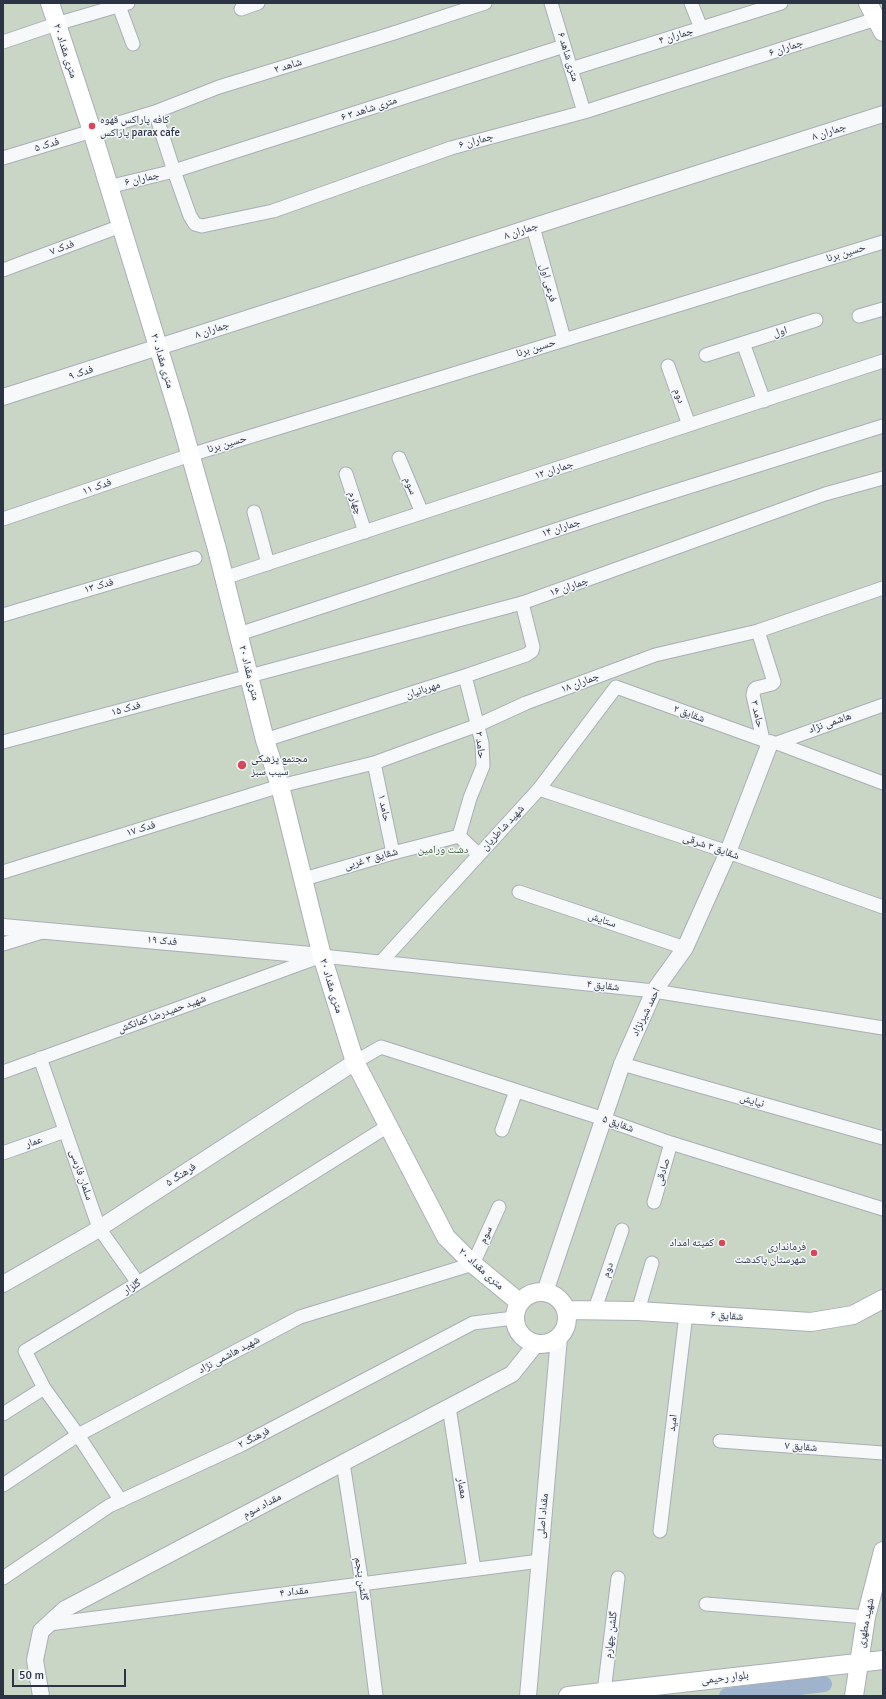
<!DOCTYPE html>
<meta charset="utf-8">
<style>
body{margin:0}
#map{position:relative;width:886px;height:1699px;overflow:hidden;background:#e4e7ec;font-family:Signika,sans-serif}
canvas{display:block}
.frame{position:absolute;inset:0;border:4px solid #2b3445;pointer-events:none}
.scale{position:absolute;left:12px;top:1669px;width:114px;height:18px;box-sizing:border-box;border:2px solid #2b3445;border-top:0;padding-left:5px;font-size:12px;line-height:14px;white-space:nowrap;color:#2b3445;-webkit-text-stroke:3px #f4f6f9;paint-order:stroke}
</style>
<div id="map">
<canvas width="886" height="1699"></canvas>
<div class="frame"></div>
<div class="scale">50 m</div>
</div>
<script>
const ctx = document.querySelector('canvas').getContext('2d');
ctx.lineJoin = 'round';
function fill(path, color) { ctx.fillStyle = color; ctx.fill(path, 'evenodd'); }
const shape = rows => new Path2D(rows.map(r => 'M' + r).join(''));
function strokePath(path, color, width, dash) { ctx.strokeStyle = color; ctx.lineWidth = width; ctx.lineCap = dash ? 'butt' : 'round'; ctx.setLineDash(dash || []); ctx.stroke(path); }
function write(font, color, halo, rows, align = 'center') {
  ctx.font = font + ' Signika,"Noto Naskh Arabic",sans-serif'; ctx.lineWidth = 3; ctx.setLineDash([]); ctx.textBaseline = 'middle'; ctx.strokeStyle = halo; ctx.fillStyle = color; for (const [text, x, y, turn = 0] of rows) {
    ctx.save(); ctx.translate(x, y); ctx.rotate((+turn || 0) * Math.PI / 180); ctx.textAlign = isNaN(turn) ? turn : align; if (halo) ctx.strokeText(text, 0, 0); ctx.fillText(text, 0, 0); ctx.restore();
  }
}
fill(shape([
 [3,3,883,3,883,1696,3,1696]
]), '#c9d6c5');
strokePath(shape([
 [727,1696,824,1684]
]), '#9fb4cc', 16);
const minor = shape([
 [551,3,584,112],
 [691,3,701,28],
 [119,6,133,44],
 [241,9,258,3],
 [3,42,56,24,128,3],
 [571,69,781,3],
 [155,112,174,171,564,46],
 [3,158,155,112,219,87,397,32,485,3],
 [108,187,174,171,190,216,195,224,202,226,273,211,451,148,584,112,876,19],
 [533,227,564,339],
 [3,270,121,226],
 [859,316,883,309],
 [743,343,764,401],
 [706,355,816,320],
 [668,366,689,425],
 [399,458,422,513],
 [346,474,365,532],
 [254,512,268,564],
 [3,519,190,455,883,242],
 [224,578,883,361],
 [3,615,195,558],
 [758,631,774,682,772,684,756,688,754,690,753,695,763,740],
 [239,634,650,499,883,426],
 [616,687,763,740],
 [265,740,465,676,526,655,532,651,533,647,522,603],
 [3,742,522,603,825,494,883,478],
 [770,743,777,743,883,783],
 [777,743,883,705],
 [374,763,393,853],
 [539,789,728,852,883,907],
 [459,836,470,798,483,766,482,743,465,676],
 [3,872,280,786,374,763,478,725,526,703,655,655,758,631,883,588],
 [304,879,393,853,459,836,478,854],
 [519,892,685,948],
 [3,944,42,932],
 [381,962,539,789,616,687],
 [40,1058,99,1228,138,1283],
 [355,1062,381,1047,604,1119,671,1143,883,1209],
 [622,1064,883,1138],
 [3,1072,322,956,654,991,883,1028],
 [502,1130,516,1091],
 [3,1153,65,1131],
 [654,1202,671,1143],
 [595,1309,622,1230],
 [638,1311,652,1263],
 [449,1407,474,1569],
 [3,1414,44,1388],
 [720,1441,883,1453],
 [343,1463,362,1584,376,1696],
 [3,1485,78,1435,300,1317,473,1264,499,1207],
 [121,1501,78,1435,44,1388,25,1351,138,1283,388,1126],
 [660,1531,686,1314],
 [3,1578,109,1506,241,1445,473,1323,514,1318],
 [706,1604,866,1617],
 [49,1624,540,1561],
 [604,1692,618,1578]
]);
const tertiary = shape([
 [3,397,883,114],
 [3,927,322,956],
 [3,1284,92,1233,355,1062],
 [545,1292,622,1064,654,991,685,948,728,852,770,743],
 [41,1696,35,1660,41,1631,65,1609,512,1374,536,1344],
 [528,1696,559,1337]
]);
const secondary = shape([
 [50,3,92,131,180,418,217,549,265,740,280,786,322,956,355,1062,446,1237,473,1264,519,1302],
 [868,3,883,32],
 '515 1318a26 26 0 1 1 52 0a26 26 0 1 1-52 0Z',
 [566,1310,638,1311,811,1322,853,1315,883,1299],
 [568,1696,883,1660],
 [854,1696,866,1617,883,1551]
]);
strokePath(minor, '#a9aeb7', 15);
strokePath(tertiary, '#a9aeb7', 18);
strokePath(secondary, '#a9aeb7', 20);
strokePath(minor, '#f7f8fa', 13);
strokePath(tertiary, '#f7f8fa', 16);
strokePath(secondary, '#fff', 18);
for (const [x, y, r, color] of [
 [92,126,4,"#d1495b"],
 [242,765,5,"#d1495b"],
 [722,1243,4,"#d1495b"],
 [814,1253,4,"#d1495b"]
]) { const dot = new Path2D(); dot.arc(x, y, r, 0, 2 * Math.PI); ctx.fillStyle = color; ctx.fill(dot); strokePath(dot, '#f4f6f9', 1.5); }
write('11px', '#2b3445', '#f4f6f9', [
 ["جماران ۴",676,36,-17],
 ["جماران ۶",786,48,-18],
 ["۲۰ متری مقداد",65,51,72],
 ["۶ متری شاهد",568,57,73],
 ["شاهد ۲",288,66,-17],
 ["۶ متری شاهد ۳",369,109,-18],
 ["جماران ۸",829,132,-18],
 ["جماران ۶",476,141,-15],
 ["فدک ۵",47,145,-17],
 ["جماران ۶",142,179,-13],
 ["جماران ۸",521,231,-18],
 ["فدک ۷",62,248,-20],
 ["حسین برنا",846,253,-17],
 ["فرعی اول",548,283,75],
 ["جماران ۸",212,330,-18],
 ["اول",780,332,-17],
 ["حسین برنا",536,348,-17],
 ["۲۰ متری مقداد",162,361,73],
 ["فدک ۹",81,373,-18],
 ["دوم",679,396,70],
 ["حسین برنا",227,444,-17],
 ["جماران ۱۲",554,470,-18],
 ["سوم",410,486,68],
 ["فدک ۱۱",97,487,-19],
 ["چهارم",355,503,72],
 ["جماران ۱۴",561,528,-18],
 ["فدک ۱۳",99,586,-16],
 ["جماران ۱۶",569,587,-19],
 ["۲۰ متری مقداد",249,673,76],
 ["جماران ۱۸",580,683,-21],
 ["مهربانیان",423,690,-18],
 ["فدک ۱۵",126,709,-15],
 ["شقایق ۲",689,714,20],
 ["حامد ۳",757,714,77],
 ["هاشمی نژاد",830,723,-19],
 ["حامد ۲",480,745,83],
 ["حامد ۱",384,808,78],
 ["شهید شاطریان",503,828,-47],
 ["فدک ۱۷",141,829,-17],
 ["شقایق ۳ شرقی",711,847,19],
 ["شقایق ۳ غربی",371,859,-16],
 ["ستایش",602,920,19],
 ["فدک ۱۹",162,941,5],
 ["۲۰ متری مقداد",331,986,73],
 ["شقایق ۴",603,986,6],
 ["احمد شیرنژاد",646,1012,-64],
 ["شهید حمیدرضا کمانکش",162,1014,-20],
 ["نیایش",752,1101,16],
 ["شقایق ۵",618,1124,19],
 ["عمار",34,1142,-19],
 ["صادقی",663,1172,-73],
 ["سلمان فارسی",81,1175,71],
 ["فرهنگ ۵",181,1175,-33],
 ["سوم",486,1235,-66],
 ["۲۰ متری مقداد",481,1269,42],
 ["دوم",608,1270,-71],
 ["گلزار",132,1287,-31],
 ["شقایق ۶",727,1316,4],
 ["شهید هاشمی نژاد",229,1355,-28],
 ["امید",673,1423,-83],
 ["فرهنگ ۲",254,1438,-27],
 ["شقایق ۷",801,1447,4],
 ["معمار",462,1488,81],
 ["مقداد سوم",262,1506,-28],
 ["مقداد اصلی",543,1516,-85],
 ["گلشن پنجم",361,1579,82],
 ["مقداد ۴",294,1592,-7],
 ["شهید مطهری",866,1623,-79],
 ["گلشن چهارم",611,1635,-83],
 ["بلوار رحیمی",725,1678,-7]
]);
write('11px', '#2b3445', '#f4f6f9', [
 ["کافه پاراکس قهوه",100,120],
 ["پاراکس parax cafe",100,133],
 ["مجتمع پزشکی",251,759],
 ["سیب سبز",251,772],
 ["کمیته امداد",714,1243,"right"],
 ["فرمانداری",806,1247,"right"],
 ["شهرستان پاکدشت",806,1260,"right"]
], 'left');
write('11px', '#3f6138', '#f4f6f9', [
 ["دشت ورامین",443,850]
]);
</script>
